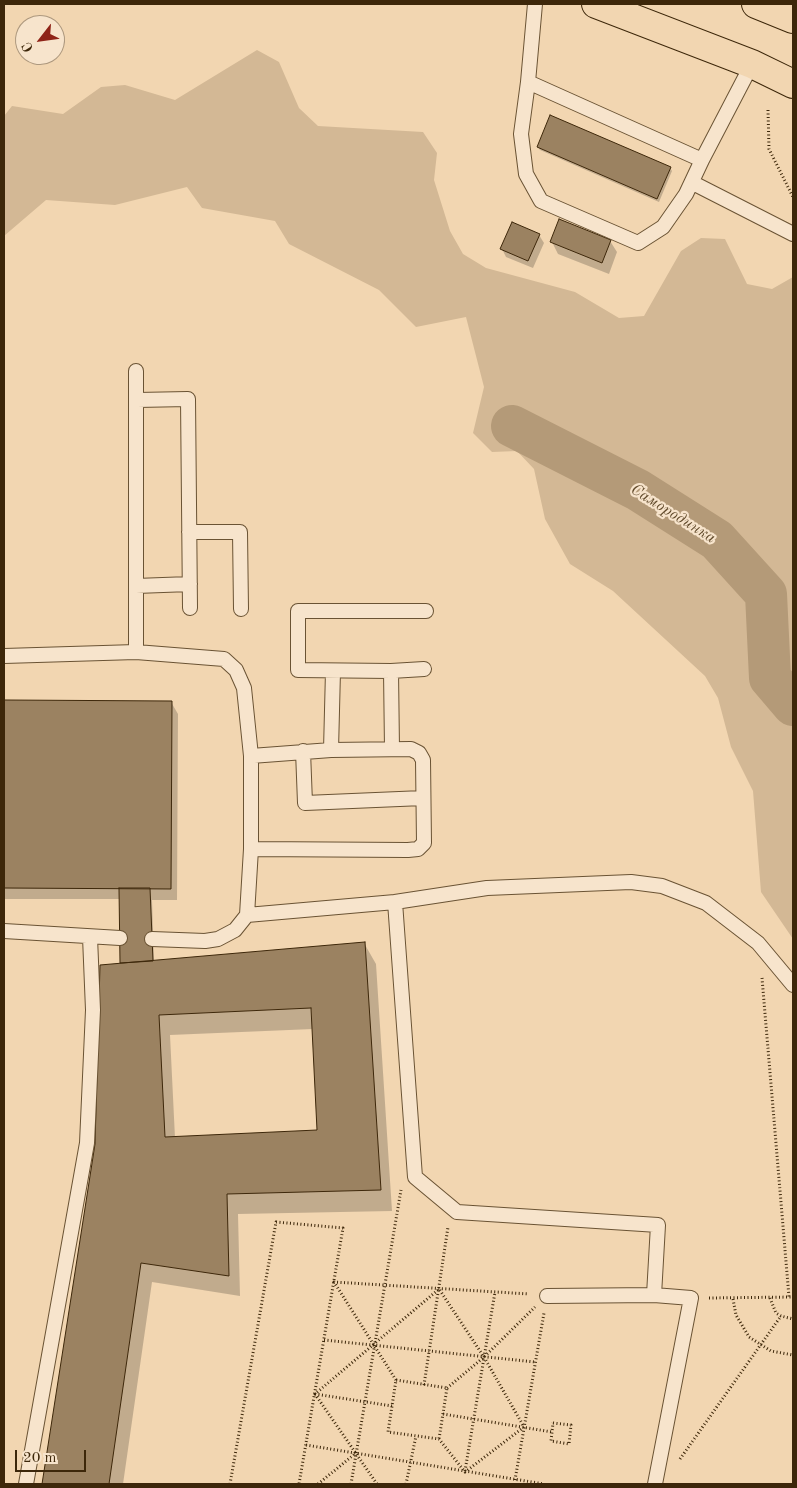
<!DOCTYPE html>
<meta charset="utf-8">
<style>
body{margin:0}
#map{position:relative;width:797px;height:1488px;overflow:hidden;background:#f2d6b1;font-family:"Old Standard TT",serif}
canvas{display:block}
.frame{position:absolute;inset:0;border:5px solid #3d270a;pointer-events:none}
.north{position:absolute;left:15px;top:15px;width:50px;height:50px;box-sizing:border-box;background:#f7e4cc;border:1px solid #ad987e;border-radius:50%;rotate:240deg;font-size:14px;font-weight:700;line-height:20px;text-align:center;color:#3d270a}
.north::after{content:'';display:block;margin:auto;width:18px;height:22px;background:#8f2418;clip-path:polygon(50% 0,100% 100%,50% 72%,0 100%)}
.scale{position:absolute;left:15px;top:1450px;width:71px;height:22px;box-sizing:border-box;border:2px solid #3d270a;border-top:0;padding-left:6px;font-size:15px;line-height:18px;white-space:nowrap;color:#3d270a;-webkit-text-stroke:4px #f7e4cc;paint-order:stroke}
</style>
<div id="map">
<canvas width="797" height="1488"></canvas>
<div class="frame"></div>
<div class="north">С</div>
<div class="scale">20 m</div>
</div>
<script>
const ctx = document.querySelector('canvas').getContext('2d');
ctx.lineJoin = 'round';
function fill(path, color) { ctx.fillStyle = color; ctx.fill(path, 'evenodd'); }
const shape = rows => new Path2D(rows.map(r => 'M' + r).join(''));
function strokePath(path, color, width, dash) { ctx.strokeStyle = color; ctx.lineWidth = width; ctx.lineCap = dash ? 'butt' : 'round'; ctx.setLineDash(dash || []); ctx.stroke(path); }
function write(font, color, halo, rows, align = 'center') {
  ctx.font = font + ' "Old Standard TT",serif'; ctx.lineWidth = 4.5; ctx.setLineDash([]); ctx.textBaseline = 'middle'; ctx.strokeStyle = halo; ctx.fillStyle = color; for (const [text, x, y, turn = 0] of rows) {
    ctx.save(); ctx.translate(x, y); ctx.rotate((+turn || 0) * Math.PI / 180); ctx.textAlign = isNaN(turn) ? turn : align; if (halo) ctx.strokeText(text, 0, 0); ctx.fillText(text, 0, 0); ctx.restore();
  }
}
fill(shape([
 [257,50,279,62,299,108,318,126,423,132,437,153,434,180,450,231,463,254,486,268,575,292,619,318,644,316,681,251,701,238,725,239,747,284,772,289,793,277,793,939,761,892,753,791,731,747,718,698,705,676,613,591,570,564,545,519,534,469,517,451,492,452,473,433,484,387,466,317,416,327,379,290,289,244,275,221,202,208,187,187,115,205,46,200,4,236,4,116,12,106,63,114,101,87,125,85,175,100]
]), '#d3b895');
fill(shape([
 [538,147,670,168,672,171,659,202,540,150],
 [539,235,544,243,533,268,506,257,502,249],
 [610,241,617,252,609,274,558,254,552,242],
 [4,701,171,702,178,714,177,900,152,900,154,962,364,943,376,964,392,1211,238,1214,240,1296,152,1282,123,1484,44,1484,122,965,121,899,4,899],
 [313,1029,318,1132,175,1138,170,1035]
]), '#0003');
strokePath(shape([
 [512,426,638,490,717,540,766,594,770,678,793,705]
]), '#b49a78', 42);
const building = shape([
 [550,115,671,167,657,199,537,147,550,115],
 [559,219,611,240,602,263,550,242,559,219],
 [512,222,540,234,528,261,500,249,512,222],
 [4,700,172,701,171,889,4,888,4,700],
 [119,888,150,888,153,961,120,963,119,888],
 [365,942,381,1190,227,1194,229,1276,141,1263,109,1484,42,1484,95,1144,100,965,365,942],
 [311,1008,317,1130,165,1137,159,1015,311,1008]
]);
fill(building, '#9b8261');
strokePath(building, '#3d270a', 1);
const lane = shape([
 [535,4,528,82,702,160,752,64],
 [528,82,521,134,526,174,541,201,638,243,663,227,686,194,702,160],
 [693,183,793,234],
 [136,371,136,652],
 [137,400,188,399,190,608],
 [189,532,240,532,241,609],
 [136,586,190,584],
 [4,656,136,652,224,659,236,670,244,688,251,756,251,849,247,915,395,902],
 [391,671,424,669],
 [392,749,391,671,298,670,298,611,426,611],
 [331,750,333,671],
 [303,751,305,803,423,798],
 [251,756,331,750,411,749,419,753,423,760,424,843,418,849,408,850,251,849],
 [4,931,120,938],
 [152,939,205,941,218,939,235,930,247,915],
 [547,1296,654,1295],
 [26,1484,87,1143,93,1010,90,937],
 [655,1484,691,1298,654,1295,658,1225,457,1212,415,1177,395,902,487,888,631,882,662,886,706,903,758,943,793,985]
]);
const primary = shape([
 [596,4,752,64,793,84],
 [756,4,793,19]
]);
strokePath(lane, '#6a5334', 16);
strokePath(primary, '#3d270a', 30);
strokePath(shape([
 [768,110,769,149,793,197],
 [762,978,789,1297],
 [709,1298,793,1297],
 [770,1298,776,1313,781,1316,793,1319],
 [733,1299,736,1315,749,1337,771,1351,793,1355],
 [324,1340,535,1362],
 [396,1380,334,1282,529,1294],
 [424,1385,448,1227],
 [447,1388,484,1357,535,1307],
 [315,1394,392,1406],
 [443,1414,552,1432],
 [553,1423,571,1425,569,1444,551,1441,553,1423],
 [306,1445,544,1484],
 [680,1459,781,1316],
 [465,1471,495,1292],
 [515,1480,544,1313],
 [230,1484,276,1222,343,1228,299,1484],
 [318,1484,356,1453],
 [351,1484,401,1190],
 [377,1484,315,1394,439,1289,484,1357,524,1427,465,1472,439,1439,388,1432,396,1380,447,1388,439,1439],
 [406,1484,416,1436]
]), '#3d270a', 3, [1, 2.5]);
strokePath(lane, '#f7e4cc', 14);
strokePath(primary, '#f2d6b1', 28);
write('italic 16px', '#614a2b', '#f7e4cc', [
 ["Самородинка",673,514,32]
]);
</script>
